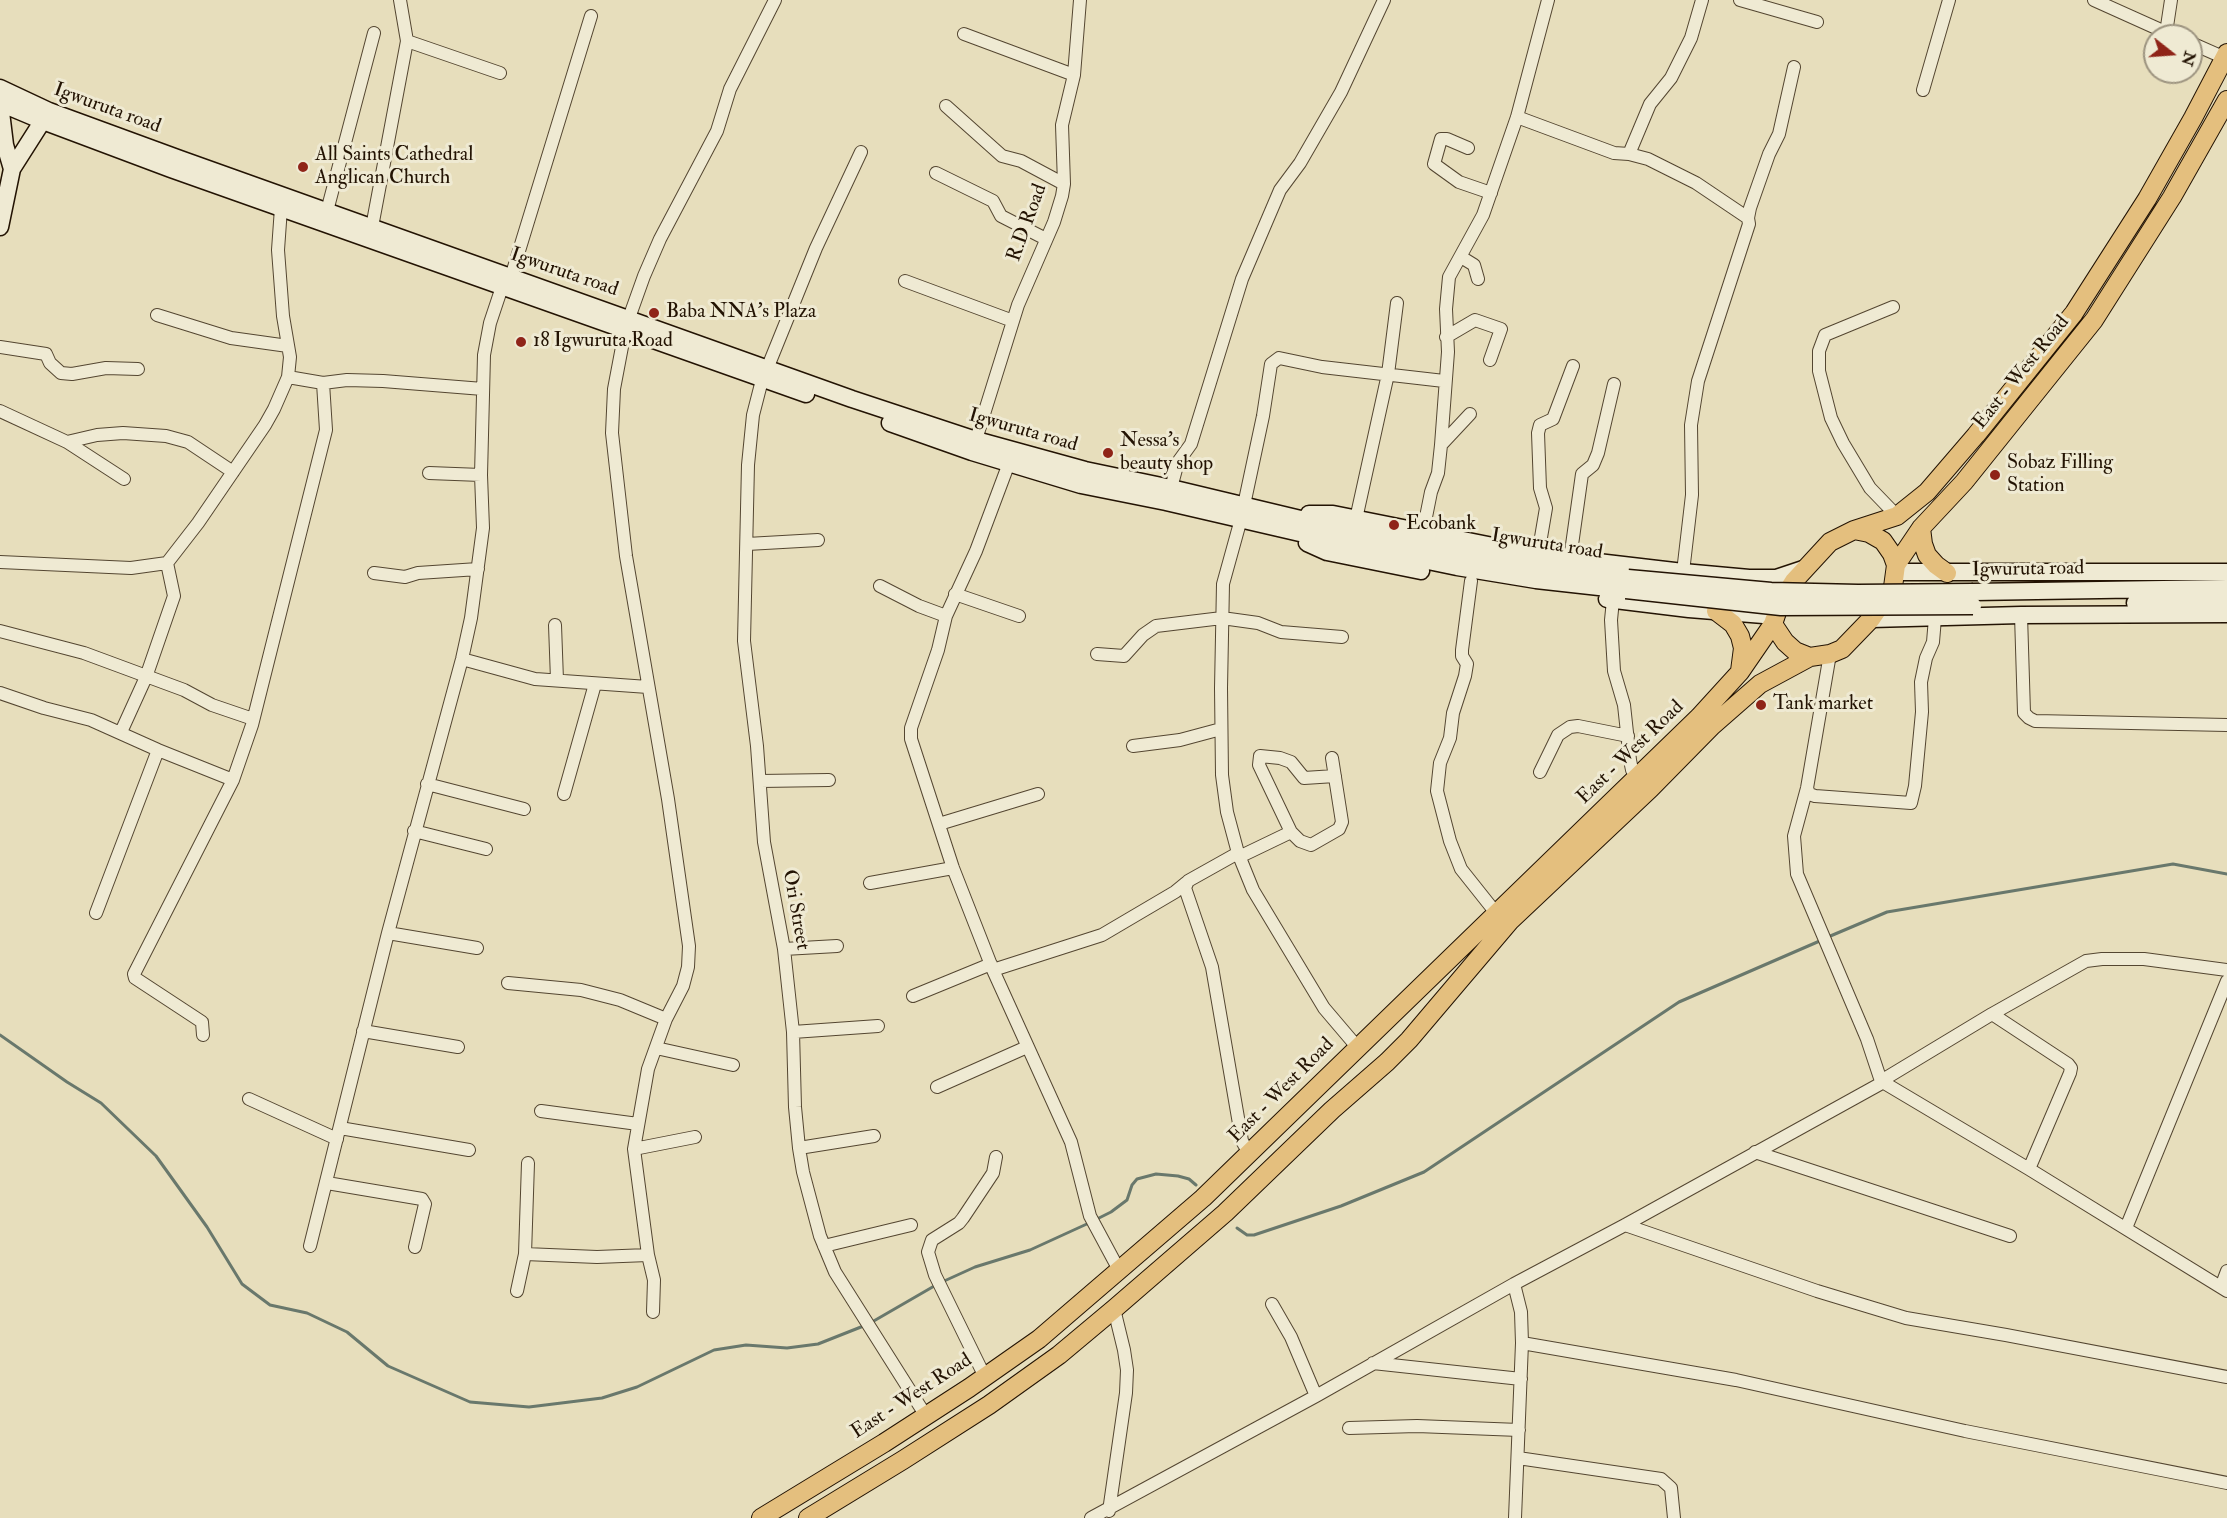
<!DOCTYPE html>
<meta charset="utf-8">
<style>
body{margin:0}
#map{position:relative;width:2227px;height:1518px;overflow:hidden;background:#e7debc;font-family:"IM FELL Double Pica",serif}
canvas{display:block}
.north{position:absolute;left:2143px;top:24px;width:60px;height:60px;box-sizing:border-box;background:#efead3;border:2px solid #9d9480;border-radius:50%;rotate:107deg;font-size:16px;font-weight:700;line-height:24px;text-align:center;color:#231303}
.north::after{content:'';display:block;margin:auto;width:21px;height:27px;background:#8f2418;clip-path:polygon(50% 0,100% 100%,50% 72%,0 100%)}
</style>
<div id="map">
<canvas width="2227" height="1518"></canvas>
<div class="north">N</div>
</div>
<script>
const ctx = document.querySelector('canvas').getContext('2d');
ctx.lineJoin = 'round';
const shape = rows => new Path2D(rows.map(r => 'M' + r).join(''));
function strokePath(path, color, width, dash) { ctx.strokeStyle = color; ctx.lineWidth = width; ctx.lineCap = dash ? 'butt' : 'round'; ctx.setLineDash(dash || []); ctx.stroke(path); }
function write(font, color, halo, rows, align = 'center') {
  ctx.font = font + ' "IM FELL Double Pica",serif'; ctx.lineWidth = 6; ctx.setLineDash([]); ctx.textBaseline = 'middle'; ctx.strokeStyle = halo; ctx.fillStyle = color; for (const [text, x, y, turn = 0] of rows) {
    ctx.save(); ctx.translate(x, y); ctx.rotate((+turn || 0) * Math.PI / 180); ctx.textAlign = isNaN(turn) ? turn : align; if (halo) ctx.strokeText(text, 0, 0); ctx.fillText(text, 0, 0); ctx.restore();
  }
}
strokePath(shape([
 [1828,937,1887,912,2173,864,2227,874],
 [0,1035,67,1082,101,1103,156,1156,207,1227,242,1284,270,1305,307,1313,347,1332,388,1366,470,1402,529,1407,602,1398,637,1387,714,1350,746,1345,787,1348,818,1344,866,1325],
 [1095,1220,1111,1212,1127,1200,1132,1185,1137,1179,1156,1174,1178,1176,1189,1179,1196,1185],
 [1237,1228,1247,1235,1254,1235,1341,1206,1424,1172,1679,1002,1822,940],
 [942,1282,975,1267,1030,1250,1089,1223],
 [872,1322,936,1285]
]), '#69786c', 3);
const street = shape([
 [1740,0,1817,22],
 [2094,0,2174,36],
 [2166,33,2171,0],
 [964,34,1074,75],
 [407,41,500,73],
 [2191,43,2225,58],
 [1923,90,1949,0],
 [946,106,1002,156,1021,161,1064,184],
 [1517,117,1614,153,1629,154,1648,159,1696,183,1748,218],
 [1468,148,1447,139,1441,139,1434,164,1459,182,1491,193],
 [1629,154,1650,104,1671,78,1691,38,1702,0],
 [936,173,993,201,1001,216,1046,239],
 [327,211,374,33],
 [372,227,407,41,400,0],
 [1461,257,1474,265,1478,279],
 [511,277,591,16],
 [905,281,1013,321],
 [1893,307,1825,335,1819,351,1819,371,1831,418,1843,443,1870,488,1897,516],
 [157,315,231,338,288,346],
 [629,318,644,276,660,239,717,131,730,89,775,0],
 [625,331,614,389,612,433,626,556,668,799,689,946,688,967,683,986,666,1019,648,1069,634,1149,648,1255,654,1280,653,1312],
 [1446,337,1475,320,1501,329,1490,360],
 [0,347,46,354,50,363,61,373,72,374,106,368,138,369],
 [767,369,816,248,861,152],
 [288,377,323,383,347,380,383,381,483,389],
 [762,380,753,415,748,465,744,641,757,746,764,842,784,949,793,1032,795,1107,799,1148,803,1172,820,1236,835,1272,926,1416],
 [0,411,67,442,124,479],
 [67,442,97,435,123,433,166,436,188,442,233,472],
 [1441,445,1470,414],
 [974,446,1018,305,1054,222,1062,196,1064,184,1062,125,1074,75,1080,0],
 [1009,463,976,551,946,616,938,650,911,728,911,739,953,868,993,970,1071,1142,1090,1216,1119,1270],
 [429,473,481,475],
 [1171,488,1178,462,1191,444,1242,279,1280,190,1300,163,1341,92,1384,0],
 [1244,505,1263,416,1271,364,1279,358,1322,367,1444,381],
 [1241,519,1223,584,1221,688,1222,775,1227,812,1238,853,1253,890,1324,1008,1358,1048],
 [1356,519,1388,374,1397,303],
 [1423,532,1431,492,1438,473,1441,445,1448,352,1446,309,1449,277,1483,215,1517,117,1548,0],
 [747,544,818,540],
 [1538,555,1546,508,1540,488,1538,433,1540,425,1553,419,1573,366],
 [1570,559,1582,474,1593,465,1598,453,1614,384],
 [0,562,131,568,167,563,198,523,265,425,274,409,288,377,290,357,283,316,278,250,281,208],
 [1683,572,1692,495,1691,425,1698,381,1749,224,1748,218,1750,208,1769,154,1779,134,1794,67],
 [374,573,405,577,418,573,478,569],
 [1471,581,1462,650,1462,656,1467,664,1465,676,1453,713,1450,738,1440,763,1437,791,1450,841,1461,869,1496,913],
 [880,586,919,606,946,616],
 [955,594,1019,616],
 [1613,600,1611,620,1614,671,1624,705,1630,760,1632,770,1639,778],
 [2021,615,2024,713,2029,718,2035,721,2227,725],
 [555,625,557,680],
 [0,631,84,653,184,690,212,705,253,719],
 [1097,654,1124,656,1143,635,1156,626,1222,618,1258,623,1281,632,1342,637],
 [1830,654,1807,788,1794,836,1797,874,1867,1039,1881,1081,1992,1014,2086,961,2102,959,2144,959,2227,970],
 [462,659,535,679,648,687],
 [0,693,44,708,91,720,158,750,233,780],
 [121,732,146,677,174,596,167,563],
 [1133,746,1180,740,1221,729],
 [1540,772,1558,735,1570,727,1578,726,1628,736],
 [760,781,829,780],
 [427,784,524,809],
 [1807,788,1809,794,1815,796,1911,803,1915,786,1922,712,1921,682,1926,658,1933,642,1935,618],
 [564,794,595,684],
 [939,824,1038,794],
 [414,831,486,849],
 [1291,832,1259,765,1260,756,1280,758,1291,762,1304,778,1335,776],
 [1238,853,1188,881,1185,888,1212,967,1242,1141,1250,1155],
 [1239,857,1291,832,1300,841,1311,845,1339,829,1342,822,1332,758],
 [870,883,953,868],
 [96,913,158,750],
 [388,933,477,948],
 [784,949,837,946],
 [993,970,1102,935,1175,892,1186,883],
 [508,983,581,990,620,1000,666,1019],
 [913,996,991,964],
 [1992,1014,2068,1064,2071,1068,2070,1073,2029,1169],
 [363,1031,458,1047],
 [793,1032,878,1026],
 [203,1035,202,1022,135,978,134,974,233,780,252,725,326,430,323,383],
 [656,1048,733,1065],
 [937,1087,1027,1047],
 [249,1099,337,1139],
 [541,1111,638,1124],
 [340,1128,469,1150],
 [799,1148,874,1136],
 [634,1149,695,1137],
 [1755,1152,2010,1236],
 [327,1183,422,1199,425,1204,415,1247],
 [1625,1225,1817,1291,1906,1318,2006,1335,2227,1377],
 [2126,1228,2227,981],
 [310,1246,388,933,462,659,471,618,483,528,481,475,484,355,490,323,502,287],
 [824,1246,911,1225],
 [525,1254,597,1257,648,1255],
 [1514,1284,1521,1312,1522,1343,1515,1518],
 [2221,1287,2227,1271],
 [517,1291,525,1254,528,1163],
 [1272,1304,1291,1337,1316,1396],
 [1522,1343,1736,1380,1965,1431,2227,1483],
 [1373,1363,1521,1379],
 [985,1377,935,1275,928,1252,932,1240,959,1223,963,1218,993,1173,996,1157],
 [1349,1428,1417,1426,1519,1430],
 [1518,1458,1661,1479,1671,1488,1674,1518],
 [1109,1511,1126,1393,1127,1370,1124,1350,1114,1309],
 [1091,1518,1316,1396,1514,1284,1625,1225,1880,1084,1881,1081,2029,1169,2227,1291]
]);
const secondary = shape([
 [0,88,49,111,180,159,852,399,976,440,1085,470,1171,488,1359,533,1501,560,1628,578],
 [0,103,43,121,171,169,806,394],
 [0,104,5,145,12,169,0,227],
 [12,169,47,114],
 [890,423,972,452,1081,485,1166,502,1356,546,1457,567,1536,580,1626,590],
 [1309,514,1333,514,1538,555,1683,572,1749,578,1776,578,1803,569],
 [1307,543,1327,552,1421,571],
 [1896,572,2227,572],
 [1973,592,2227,588],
 [1607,599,1689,609,1776,616],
 [2135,603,2227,601],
 [1871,619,2021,615,2227,614]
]);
const primary = shape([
 [1921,528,1923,544,1927,555,1936,565,1947,573],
 [1854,530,1869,533,1883,541,1892,554,1896,565],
 [1716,611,1733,624,1740,636,1743,648,1740,671],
 [1773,624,1785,642,1795,651,1810,657,1830,654,1842,649,1871,619,1893,587,1896,565,1921,528,1964,482,2094,320,2172,197,2227,100],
 [761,1518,884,1443,969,1388,1039,1339,1203,1198,1699,717,1740,672,1773,624,1780,603,1794,581,1830,542,1854,530,1897,516,1927,492,1976,435,2074,313,2147,199,2193,118,2227,53],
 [808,1518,903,1460,989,1405,1059,1355,1114,1309,1225,1213,1332,1110,1387,1062,1409,1040,1510,921,1650,789,1712,726,1760,684,1810,657]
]);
strokePath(street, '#544631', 14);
strokePath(secondary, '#231303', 19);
strokePath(primary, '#231303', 20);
strokePath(street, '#efead3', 12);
strokePath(secondary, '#efead3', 16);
strokePath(primary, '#e4bf7e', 18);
const secondaryBridge = shape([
 [1628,578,1771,591,1858,593,1973,592],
 [1626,590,1781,607,1973,606]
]);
strokePath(secondaryBridge, '#231303', 19, []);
strokePath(secondaryBridge, '#efead3', 16);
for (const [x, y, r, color] of [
 [303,167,6,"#8f2418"],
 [654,313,6,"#8f2418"],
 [521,342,6,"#8f2418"],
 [1108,453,6,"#8f2418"],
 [1995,475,6,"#8f2418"],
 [1394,525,6,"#8f2418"],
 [1761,705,6,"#8f2418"]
]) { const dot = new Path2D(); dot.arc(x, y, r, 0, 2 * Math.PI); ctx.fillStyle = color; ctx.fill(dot); strokePath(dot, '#efead3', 2); }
write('20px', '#231303', '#efead3', [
 ["Igwuruta road",107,109,20],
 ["R.D Road",1028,223,-70],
 ["Igwuruta road",564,273,19],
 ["East - West Road",2022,373,-51],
 ["Igwuruta road",1023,431,16],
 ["Igwuruta road",1547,545,9],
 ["Igwuruta road",2028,570,-1],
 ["East - West Road",1631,753,-44],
 ["Ori Street",795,910,80],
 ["East - West Road",1282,1091,-45],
 ["East - West Road",912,1397,-33]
]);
write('20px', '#231303', '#efead3', [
 ["All Saints Cathedral",315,156],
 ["Anglican Church",315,179],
 ["Baba NNA's Plaza",666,313],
 ["18 Igwuruta Road",533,342],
 ["Nessa’s",1120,442],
 ["beauty shop",1120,465],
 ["Sobaz Filling",2007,464],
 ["Station",2007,487],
 ["Ecobank",1406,525],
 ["Tank market",1773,705]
], 'left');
</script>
